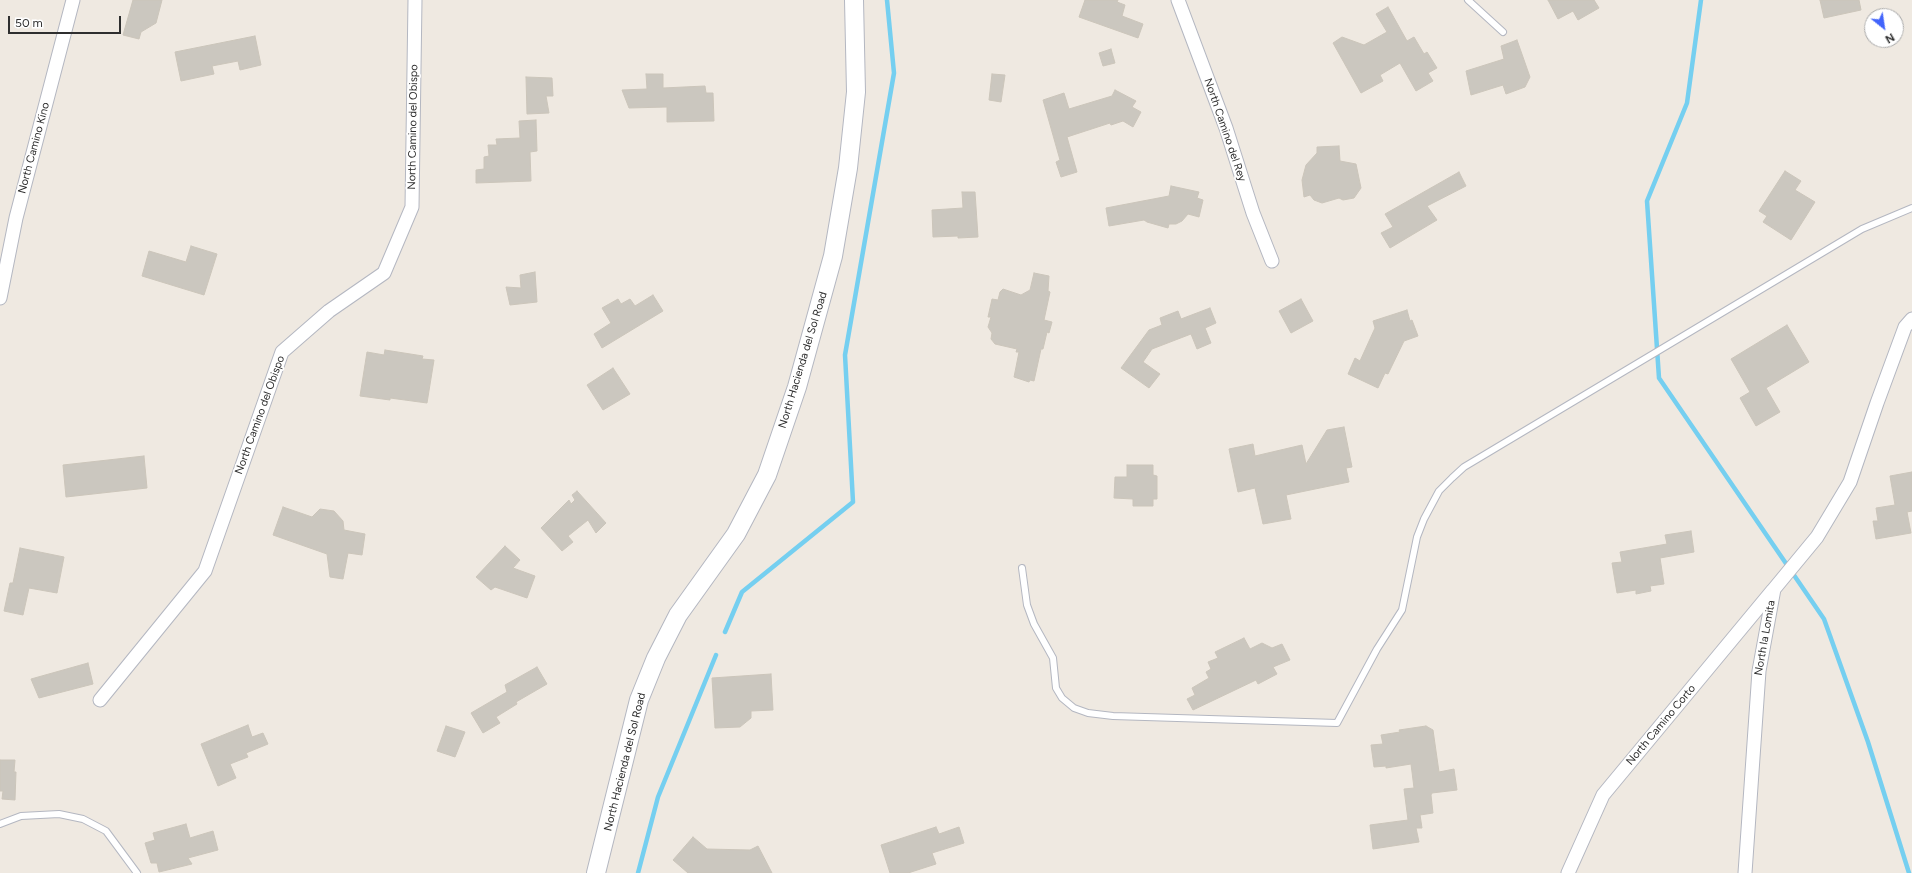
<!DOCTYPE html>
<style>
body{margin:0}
#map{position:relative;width:1912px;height:873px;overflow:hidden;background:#efe9e1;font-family:Figtree,sans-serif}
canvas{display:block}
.north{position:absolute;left:1864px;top:8px;width:40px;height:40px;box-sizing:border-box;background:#fff;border:1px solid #ababab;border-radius:50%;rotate:150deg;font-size:11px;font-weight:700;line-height:16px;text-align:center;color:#2e2e2e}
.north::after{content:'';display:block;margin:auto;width:14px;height:18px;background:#4264fb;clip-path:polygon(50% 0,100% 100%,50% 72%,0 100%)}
.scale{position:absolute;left:8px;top:16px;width:113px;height:18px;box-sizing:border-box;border:2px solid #2e2e2e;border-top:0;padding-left:5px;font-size:12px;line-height:14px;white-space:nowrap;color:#2e2e2e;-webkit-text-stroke:3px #fff;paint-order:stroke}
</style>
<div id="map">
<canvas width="1912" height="873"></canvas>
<div class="north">N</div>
<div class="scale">50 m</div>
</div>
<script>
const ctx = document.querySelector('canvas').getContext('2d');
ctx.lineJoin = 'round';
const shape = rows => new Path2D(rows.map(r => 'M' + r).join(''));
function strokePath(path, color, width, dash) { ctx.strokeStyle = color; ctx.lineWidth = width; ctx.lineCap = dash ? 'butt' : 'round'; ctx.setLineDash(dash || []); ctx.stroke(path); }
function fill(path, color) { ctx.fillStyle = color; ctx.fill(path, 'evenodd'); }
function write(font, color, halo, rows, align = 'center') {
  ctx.font = font + ' Figtree,sans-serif'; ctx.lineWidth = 3.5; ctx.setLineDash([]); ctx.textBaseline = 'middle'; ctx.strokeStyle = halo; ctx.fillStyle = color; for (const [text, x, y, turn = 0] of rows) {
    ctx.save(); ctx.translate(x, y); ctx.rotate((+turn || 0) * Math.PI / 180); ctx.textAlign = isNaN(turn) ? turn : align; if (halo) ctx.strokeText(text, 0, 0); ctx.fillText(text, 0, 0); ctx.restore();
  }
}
strokePath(shape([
 [1701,0,1687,103,1647,201,1659,378,1824,619,1868,742,1909,873],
 [725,632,742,592,853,502,845,355,894,73,887,0],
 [638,873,658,797,716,655]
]), '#75cff0', 4.5);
const building = shape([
 [133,0,162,0,156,23,141,32,139,39,123,35,133,0],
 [1085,0,1118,0,1117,2,1125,5,1122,16,1143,24,1138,38,1079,17,1085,0],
 [1548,0,1594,0,1599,8,1578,20,1573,11,1558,19,1548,0],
 [1820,0,1859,0,1861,10,1824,18,1820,0],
 [1388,7,1407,41,1414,37,1424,54,1427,52,1437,68,1428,73,1433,81,1416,91,1400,63,1380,75,1383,81,1361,93,1333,43,1342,37,1364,45,1387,32,1376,14,1388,7],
 [255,36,261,65,240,70,238,61,212,66,214,74,181,81,175,52,255,36],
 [1517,40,1530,77,1525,87,1506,94,1503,85,1471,95,1466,71,1504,59,1501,46,1517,40],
 [1111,49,1115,63,1103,66,1099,53,1111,49],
 [646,74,663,74,663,88,705,86,706,93,713,93,714,121,667,122,667,107,629,108,622,90,647,89,646,74],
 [992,74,1005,75,1001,102,989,100,992,74],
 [526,77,552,78,553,96,546,96,549,113,527,114,526,77],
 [1115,90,1136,101,1132,107,1141,112,1133,127,1123,121,1111,125,1110,123,1067,137,1077,172,1061,177,1056,162,1060,160,1043,100,1064,93,1069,109,1112,96,1115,90],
 [536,120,537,151,530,152,531,181,476,183,476,170,484,169,484,157,489,156,488,145,497,145,496,139,520,138,519,121,536,120],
 [1339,146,1340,161,1356,164,1361,188,1354,198,1343,200,1339,198,1322,203,1314,200,1310,195,1304,197,1302,180,1306,165,1317,153,1317,147,1339,146],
 [1785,171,1801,181,1795,190,1815,202,1791,240,1763,222,1767,216,1759,211,1785,171],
 [1459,172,1466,186,1427,206,1437,220,1390,248,1381,233,1393,227,1385,214,1459,172],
 [1171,186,1199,192,1197,198,1203,200,1199,217,1188,214,1182,221,1176,224,1169,224,1168,228,1147,222,1144,220,1109,226,1106,208,1169,196,1171,186],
 [962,192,975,192,978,237,958,238,958,236,933,237,932,210,963,208,962,192],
 [191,246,217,254,204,295,142,276,149,251,186,262,191,246],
 [535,272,537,302,510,305,506,287,521,288,520,275,535,272],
 [1034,273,1049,276,1048,291,1050,292,1044,320,1052,322,1049,333,1047,332,1043,349,1041,349,1034,381,1030,380,1029,382,1014,377,1019,352,1016,352,1017,349,995,344,991,339,992,333,988,327,991,317,988,317,992,299,998,300,1000,292,1003,289,1021,295,1030,290,1034,273],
 [653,295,663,311,602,348,594,334,611,323,602,308,618,299,621,304,630,299,635,306,653,295],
 [1301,299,1313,321,1291,333,1279,311,1301,299],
 [1210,308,1216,323,1205,328,1211,343,1197,349,1191,334,1152,349,1143,362,1160,374,1149,388,1121,368,1149,330,1162,325,1160,318,1178,311,1181,319,1210,308],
 [1407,310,1410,321,1412,320,1418,336,1404,341,1388,374,1385,373,1378,388,1348,374,1355,358,1360,361,1375,328,1373,321,1407,310],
 [1787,325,1809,362,1766,388,1780,412,1756,426,1740,398,1750,392,1731,359,1787,325],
 [385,350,423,356,422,359,434,360,427,403,390,398,390,400,360,396,367,352,384,355,385,350],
 [613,368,630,394,603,410,587,385,613,368],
 [1344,427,1352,467,1346,468,1349,482,1286,495,1291,519,1263,524,1255,488,1238,492,1229,449,1253,444,1255,456,1302,445,1306,464,1327,430,1344,427],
 [144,456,147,488,66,497,63,465,144,456],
 [1127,465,1153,465,1153,475,1157,476,1157,499,1153,499,1153,506,1133,506,1133,499,1114,498,1115,477,1127,477,1127,465],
 [1912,472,1912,511,1907,512,1911,533,1876,539,1873,521,1878,521,1876,508,1895,505,1890,476,1912,472],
 [577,491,606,523,596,533,588,520,568,536,573,542,562,551,541,528,569,500,571,504,575,500,572,495,577,491],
 [283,507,312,517,320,509,334,511,343,521,344,530,365,534,362,555,348,553,343,579,330,577,327,554,273,535,283,507],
 [1691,531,1694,552,1660,558,1664,584,1650,586,1651,591,1636,594,1636,590,1617,593,1612,563,1622,562,1620,552,1667,544,1665,535,1691,531],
 [505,546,520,560,513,568,535,576,527,598,495,587,491,590,476,577,505,546],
 [20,548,64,557,57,593,29,588,23,615,4,611,10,583,13,583,20,548],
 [1244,638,1250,649,1262,643,1272,648,1282,644,1290,660,1273,667,1277,674,1258,684,1256,680,1193,710,1187,699,1195,695,1192,688,1209,678,1206,672,1211,669,1208,662,1218,658,1215,652,1244,638],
 [88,663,93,684,39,698,31,679,88,663],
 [537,667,547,684,516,702,517,704,496,717,500,723,483,733,471,713,507,692,505,685,537,667],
 [771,674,773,710,751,711,751,718,740,727,715,728,712,678,771,674],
 [248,725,252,737,263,733,268,744,246,753,248,757,230,764,236,778,218,786,201,744,248,725],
 [446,726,465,732,455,757,437,751,446,726],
 [1426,726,1433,730,1439,772,1454,769,1457,790,1432,793,1431,795,1433,813,1420,815,1422,828,1416,828,1419,842,1373,849,1370,825,1408,820,1404,789,1414,788,1411,764,1386,768,1386,766,1374,767,1371,745,1383,744,1381,735,1400,732,1399,730,1426,726],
 [0,760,15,760,14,772,16,772,15,800,2,799,3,791,0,791,0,760],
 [186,824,190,838,213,831,218,850,188,858,192,864,159,872,157,863,151,863,145,843,155,840,153,833,186,824],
 [936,827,939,834,959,827,964,843,932,853,936,864,908,873,890,873,881,845,936,827],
 [693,837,707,849,750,850,758,846,772,873,688,873,673,860,693,837]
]);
fill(building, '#cbc7bf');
strokePath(building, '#cbc5ba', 1);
const lane = shape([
 [1468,0,1503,32],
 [1022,568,1027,605,1034,624,1053,658,1056,688,1062,698,1074,708,1088,713,1113,716,1337,723,1377,649,1402,610,1417,537,1424,519,1439,491,1452,478,1464,467,1862,229,1912,208],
 [0,824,21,816,59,814,83,819,106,831,137,873]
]);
const street = shape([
 [1178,0,1226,128,1253,213,1272,261],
 [0,298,16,218,73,0],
 [100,700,205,571,282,352,329,311,384,273,412,207,415,0],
 [1568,873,1603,795,1773,590],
 [1745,873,1759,671,1774,589,1817,537,1850,482,1877,403,1905,327,1912,319]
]);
const secondary = shape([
 [596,873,639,700,656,658,678,615,736,534,767,475,797,387,833,256,848,168,856,92,854,0]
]);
strokePath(lane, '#b4b7c1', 8);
strokePath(street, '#b4b7c1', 15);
strokePath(secondary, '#b4b7c1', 20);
strokePath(lane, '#fff', 6);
strokePath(street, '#fff', 13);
strokePath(secondary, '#fff', 18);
write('11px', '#2e2e2e', '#fff', [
 ["North Camino del Obispo",413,127,-89],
 ["North Camino del Rey",1225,130,71],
 ["North Camino Kino",34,148,-75],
 ["North Hacienda del Sol Road",803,360,-73],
 ["North Camino del Obispo",260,415,-70],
 ["North la Lomita",1765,638,-80],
 ["North Camino Corto",1661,725,-50],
 ["North Hacienda del Sol Road",625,762,-76]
]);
</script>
